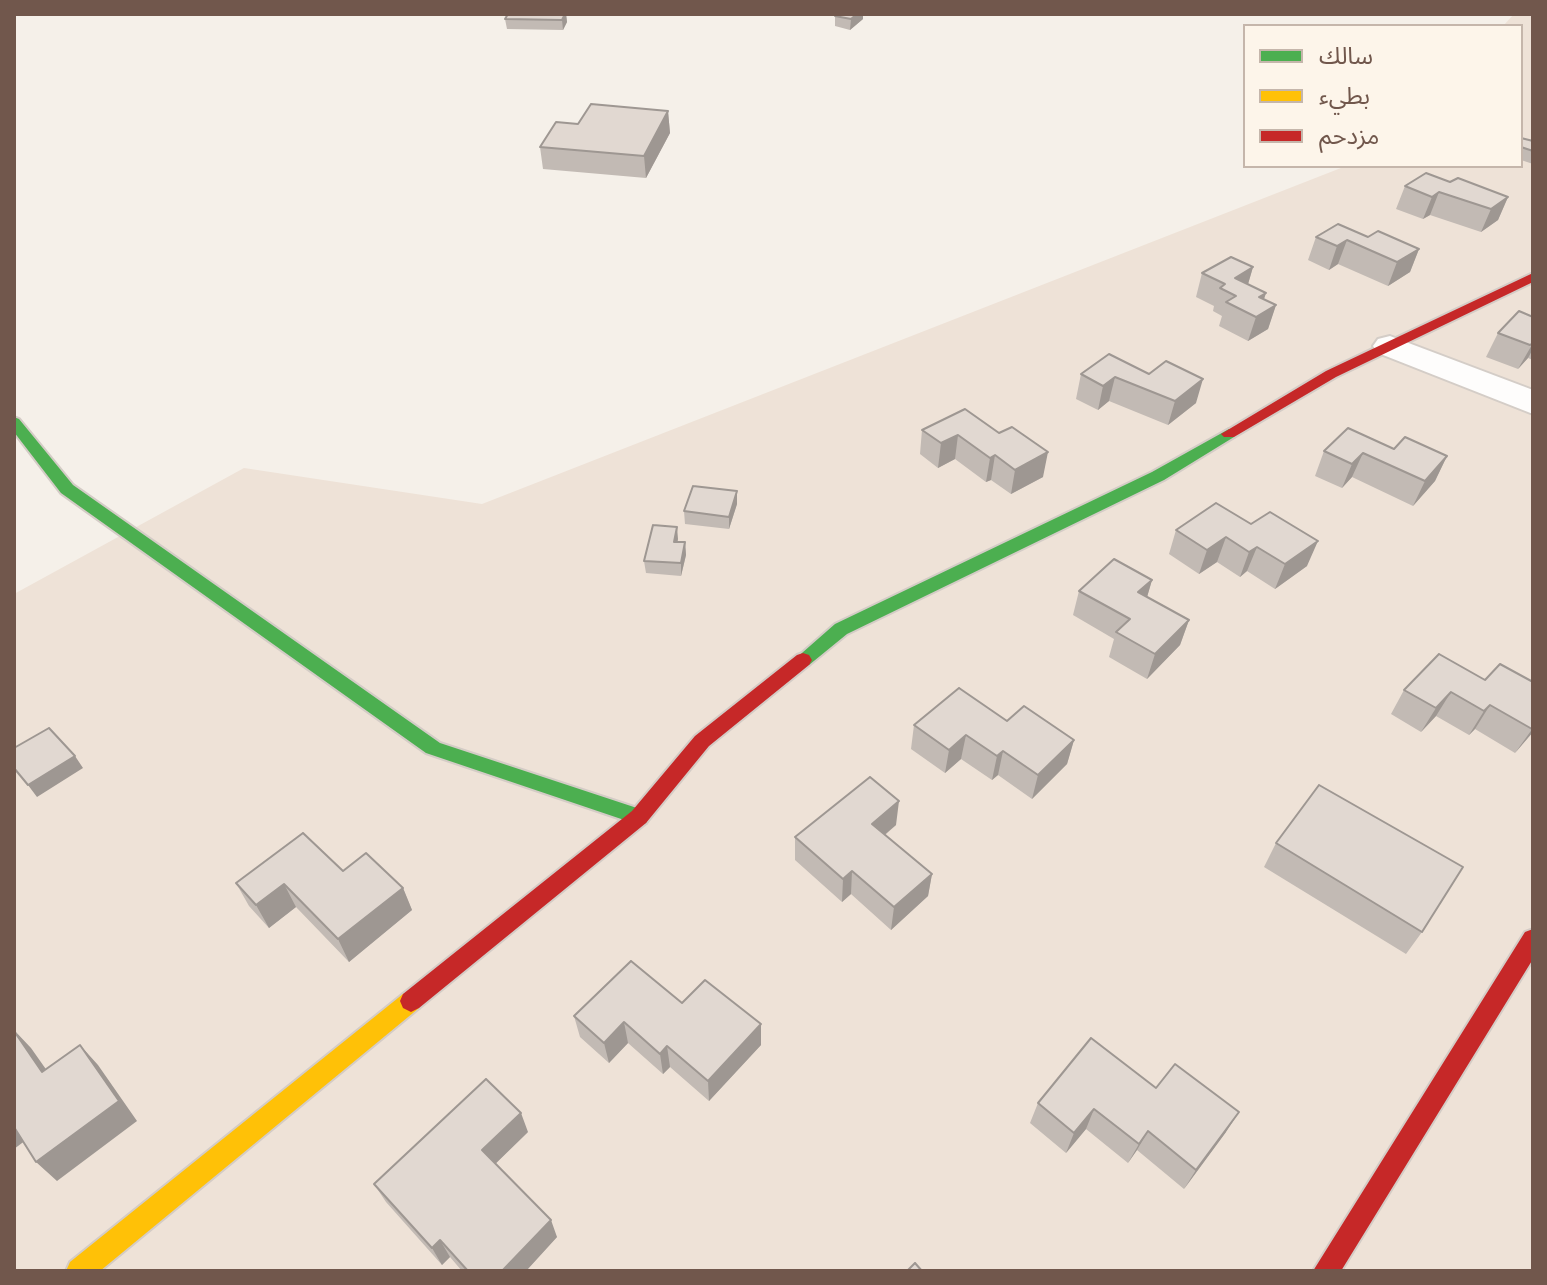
<!DOCTYPE html>
<meta charset="utf-8">
<style>
body{margin:0}
#map{position:relative;width:1547px;height:1285px;overflow:hidden;background:#f5f0e9;font-family:Quicksand,"Noto Sans Arabic",sans-serif}
canvas{display:block}
.frame{position:absolute;inset:0;border:16px solid #71574c;pointer-events:none}
.legend{position:absolute;left:1243px;top:24px;width:280px;height:144px;box-sizing:border-box;background:#fdf5ea;border:2px solid #c5b6ab;margin:0;padding:10px 14px;list-style:none;font-size:24px;color:#71574c}
.legend li{display:flex;align-items:center;gap:16px;height:40px}
.legend b{width:40px;border:2px solid #c5b6ab}
</style>
<div id="map">
<canvas width="1547" height="1285"></canvas>
<div class="frame"></div>
<ul class="legend">
<li><b style="height:10px;background:#4caf50"></b>سالك</li>
<li><b style="height:10px;background:#ffc107"></b>بطيء</li>
<li><b style="height:10px;background:#c62828"></b>مزدحم</li>
</ul>
</div>
<script>
const ctx = document.querySelector('canvas').getContext('2d');
ctx.lineJoin = 'round';
function fill(path, color) { ctx.fillStyle = color; ctx.fill(path, 'evenodd'); }
const shape = rows => new Path2D(rows.map(r => 'M' + r).join(''));
function strokePath(path, color, width, dash) { ctx.strokeStyle = color; ctx.lineWidth = width; ctx.lineCap = dash ? 'butt' : 'round'; ctx.setLineDash(dash || []); ctx.stroke(path); }
fill(shape([
 [1514,14,1533,14,1533,1271,14,1271,14,594,244,468,482,504,1346,166,1521,166,1521,26,1503,26]
]), '#eee2d7');
const street = shape([
 [1390,336,1533,390,1533,414,1378,353,1373,346,1378,339,1390,336]
]);
const fast = shape([
 [14,417,19,419,73,485,440,743,646,811,649,817,646,823,639,825,426,753,61,493,14,432,14,417],
 [1229,429,1234,431,1234,437,1164,480,847,634,809,665,797,665,794,660,835,624,1152,472,1229,429]
]);
const slow = shape([
 [411,990,419,994,422,1001,419,1008,100,1271,66,1271,70,1262,403,994,411,990]
]);
const jam = shape([
 [1533,273,1533,282,1336,377,1234,437,1224,437,1221,434,1326,371,1533,273],
 [803,653,809,655,812,660,809,665,709,746,646,823,419,1008,411,1012,403,1008,400,1001,403,994,632,811,695,736,797,655,803,653],
 [1533,929,1533,959,1341,1271,1313,1271,1525,932,1533,929]
]);
strokePath(street, '#d4cdc7', 4);
strokePath(fast, '#d4ccc6', 4);
strokePath(slow, '#d4ccc6', 4);
strokePath(jam, '#d4ccc6', 4);
fill(street, '#fefdfc');
fill(fast, '#4caf50');
fill(slow, '#ffc107');
fill(jam, '#c62828');
fill(shape([
 [566,14,567,22,563,30,507,29,505,19],
 [838,14,863,14,863,19,850,30,835,26,835,16],
 [668,111,670,133,646,178,543,169,540,147,578,124],
 [1521,138,1533,141,1533,164,1521,160],
 [1450,182,1508,197,1498,220,1481,232,1430,215,1423,219,1396,209,1405,186],
 [1316,237,1368,237,1419,249,1410,272,1388,286,1338,264,1329,270,1308,260],
 [1253,267,1248,284,1266,293,1264,299,1276,305,1268,329,1248,341,1219,326,1222,316,1213,311,1214,306,1196,297,1202,273],
 [1533,317,1533,360,1528,358,1518,369,1486,357,1498,333],
 [1109,354,1196,403,1168,425,1109,401,1098,410,1076,399,1081,374],
 [965,409,1043,477,1011,494,991,480,986,482,955,459,938,468,920,454,922,430],
 [1394,449,1447,456,1435,481,1413,506,1352,477,1342,488,1315,476,1324,451],
 [737,491,737,504,729,529,685,524,684,511],
 [1216,503,1307,566,1275,589,1247,571,1240,577,1217,562,1199,574,1169,554,1176,530],
 [678,539,677,542,685,542,686,555,681,576,646,573,644,561],
 [1152,580,1147,597,1189,620,1180,645,1147,679,1109,657,1114,639,1073,615,1079,591],
 [1500,664,1533,732,1515,753,1475,729,1469,735,1436,716,1421,732,1391,714,1404,690,1485,680],
 [1007,721,1074,740,1067,764,1032,799,998,775,992,780,961,759,945,773,911,749,914,725],
 [896,825,885,835,932,874,928,896,891,930,851,894,842,902,795,860,795,837],
 [1276,843,1422,932,1406,954,1264,867],
 [343,871,403,888,412,910,349,962,296,907,269,928,249,906,236,883],
 [682,1003,761,1045,709,1101,670,1067,663,1074,628,1043,609,1063,580,1037,574,1016],
 [1156,1088,1226,1132,1184,1189,1137,1150,1128,1163,1086,1129,1066,1153,1030,1123,1038,1103],
 [528,1132,495,1164,557,1237,526,1271,462,1271,450,1257,442,1265,386,1202,374,1184]
]), '#c2bab4');
fill(shape([
 [565,14,566,14,567,22,563,30,562,20],
 [857,14,863,14,863,19,850,30,851,19],
 [668,111,670,133,646,178,644,156],
 [1439,192,1430,215,1423,219,1432,197],
 [1508,197,1498,220,1481,232,1491,209],
 [1347,240,1338,264,1329,270,1337,246],
 [1419,249,1410,272,1388,286,1397,262],
 [1253,267,1246,291,1235,278],
 [1266,293,1258,316,1276,305,1268,329,1248,341,1256,317,1259,297],
 [1533,343,1533,349,1528,358,1518,369],
 [1115,377,1109,401,1098,410,1103,386],
 [1203,379,1196,403,1168,425,1175,401],
 [958,435,955,459,938,468,941,443],
 [1048,452,1043,477,1011,494,1015,470],
 [1363,453,1352,477,1342,488,1352,464],
 [995,455,991,480,986,482,990,458],
 [1447,456,1435,481,1413,506,1425,481],
 [737,491,737,504,729,529,729,517],
 [677,527,678,539,675,554,674,542],
 [1226,537,1217,562,1199,574,1207,550],
 [1318,541,1307,566,1275,589,1285,564],
 [685,542,686,555,681,576,681,563],
 [1257,547,1247,571,1240,577,1249,552],
 [1152,580,1145,604,1138,592],
 [1189,620,1180,645,1147,679,1155,654],
 [1451,692,1436,716,1421,732,1436,708],
 [1490,705,1475,729,1469,735,1484,711],
 [1533,728,1533,732,1515,753],
 [966,735,961,759,945,773,949,750],
 [1074,740,1067,764,1032,799,1038,775],
 [1003,751,998,775,992,780,997,756],
 [75,756,83,768,37,797,28,785],
 [899,801,896,825,870,847,872,824],
 [852,871,851,894,842,902,843,879],
 [932,874,928,896,891,930,894,907],
 [284,884,296,907,269,928,256,905],
 [403,888,412,910,349,962,338,939],
 [624,1022,628,1043,609,1063,604,1043],
 [761,1024,761,1045,709,1101,708,1081],
 [14,1030,31,1048,62,1092,42,1072],
 [80,1045,98,1065,137,1121,57,1181,36,1162],
 [667,1046,670,1067,663,1074,660,1054],
 [1094,1109,1086,1129,1066,1153,1074,1133],
 [1239,1112,1226,1132,1184,1189,1196,1170],
 [521,1113,528,1132,490,1169,482,1150],
 [14,1123,30,1137,14,1149],
 [1148,1131,1137,1150,1128,1163,1139,1144],
 [551,1220,557,1237,526,1271,502,1271],
 [440,1240,450,1257,442,1265,432,1248]
]), '#9e9792');
const building = shape([
 [508,14,565,14,562,20,505,19,508,14],
 [838,14,857,14,851,19,835,16,838,14],
 [591,104,668,111,644,156,540,147,556,122,578,124,591,104],
 [1521,138,1533,141,1533,151,1521,147,1521,138],
 [1426,173,1450,182,1458,178,1508,197,1491,209,1439,192,1432,197,1405,186,1426,173],
 [1338,224,1368,237,1378,231,1419,249,1397,262,1347,240,1337,246,1316,237,1338,224],
 [1231,257,1253,267,1235,278,1266,293,1259,297,1276,305,1256,317,1226,302,1236,296,1220,288,1225,284,1202,273,1231,257],
 [1519,311,1533,317,1533,343,1530,345,1498,333,1519,311],
 [1109,354,1149,374,1166,361,1203,379,1175,401,1115,377,1103,386,1081,374,1109,354],
 [965,409,999,433,1012,427,1048,452,1015,470,995,455,990,458,958,435,941,443,922,430,965,409],
 [1348,428,1394,449,1405,437,1447,456,1425,481,1363,453,1352,464,1324,451,1348,428],
 [693,486,737,491,729,517,684,511,693,486],
 [1216,503,1251,524,1270,512,1318,541,1285,564,1257,547,1249,552,1226,537,1207,550,1176,530,1216,503],
 [653,525,677,527,674,542,685,542,681,563,644,561,653,525],
 [1114,559,1152,580,1138,592,1189,620,1155,654,1116,632,1130,619,1079,591,1114,559],
 [1439,654,1485,680,1500,664,1533,682,1533,728,1532,729,1490,705,1484,711,1451,692,1436,708,1404,690,1439,654],
 [959,688,1007,721,1024,706,1074,740,1038,775,1003,751,997,756,966,735,949,750,914,725,959,688],
 [49,728,75,756,28,785,14,768,14,748,49,728],
 [870,777,899,801,872,824,932,874,894,907,852,871,843,879,795,837,870,777],
 [1319,785,1463,867,1422,932,1276,843,1319,785],
 [303,833,343,871,366,853,403,888,338,939,284,884,256,905,236,883,303,833],
 [631,961,682,1003,705,980,761,1024,708,1081,667,1046,660,1054,624,1022,604,1043,574,1016,631,961],
 [14,1031,42,1072,80,1045,119,1101,36,1162,14,1127,14,1031],
 [1091,1038,1156,1088,1175,1064,1239,1112,1196,1170,1148,1131,1139,1144,1094,1109,1074,1133,1038,1103,1091,1038],
 [486,1079,521,1113,482,1150,551,1220,502,1271,468,1271,440,1240,432,1248,374,1184,486,1079],
 [915,1263,922,1271,907,1271,915,1263]
]);
fill(building, '#e1d8d1');
strokePath(building, '#9e9792', 2);
</script>
